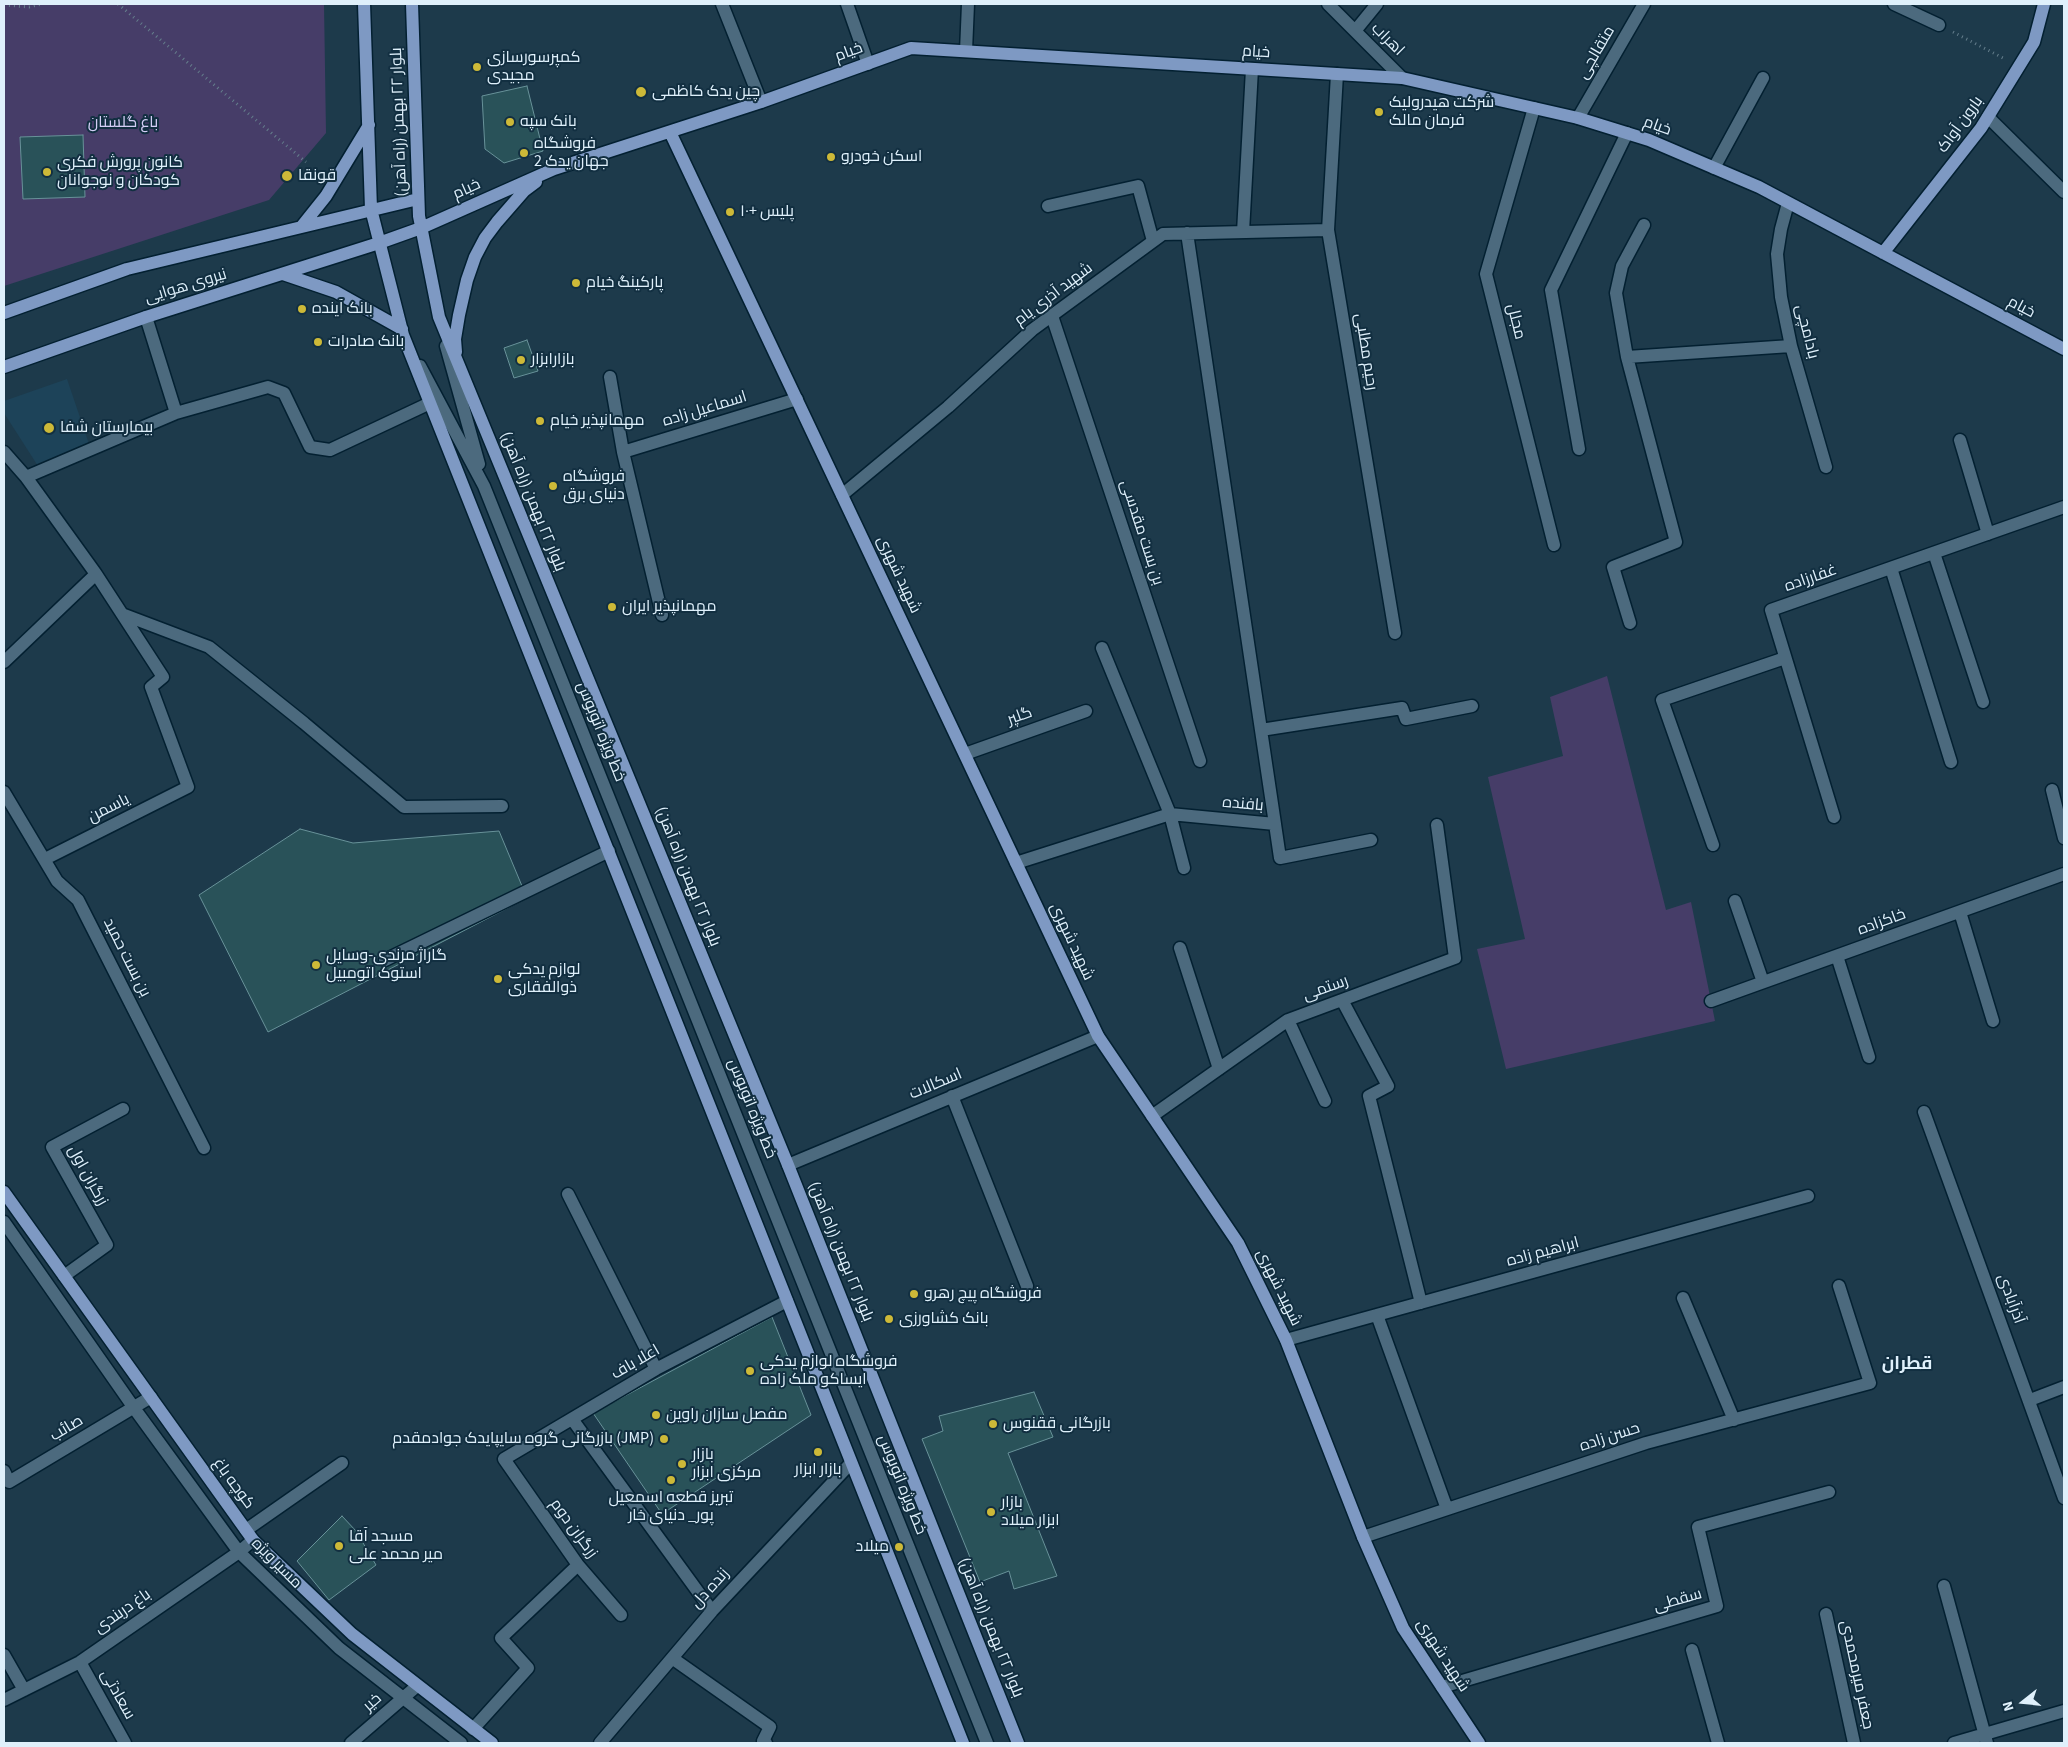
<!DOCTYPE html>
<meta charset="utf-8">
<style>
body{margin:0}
#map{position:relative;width:2068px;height:1747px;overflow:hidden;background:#1d3a4b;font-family:"Source Sans 3",sans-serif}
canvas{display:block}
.frame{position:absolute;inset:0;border:5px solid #dff0fb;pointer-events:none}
.north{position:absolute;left:1998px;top:1677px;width:50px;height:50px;-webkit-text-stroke:4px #122f41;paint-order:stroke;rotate:254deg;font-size:14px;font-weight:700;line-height:20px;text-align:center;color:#dff0fb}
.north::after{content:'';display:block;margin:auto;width:18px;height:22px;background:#dff0fb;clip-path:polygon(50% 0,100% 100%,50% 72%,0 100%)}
</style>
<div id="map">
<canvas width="2068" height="1747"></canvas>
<div class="frame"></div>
<div class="north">N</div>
</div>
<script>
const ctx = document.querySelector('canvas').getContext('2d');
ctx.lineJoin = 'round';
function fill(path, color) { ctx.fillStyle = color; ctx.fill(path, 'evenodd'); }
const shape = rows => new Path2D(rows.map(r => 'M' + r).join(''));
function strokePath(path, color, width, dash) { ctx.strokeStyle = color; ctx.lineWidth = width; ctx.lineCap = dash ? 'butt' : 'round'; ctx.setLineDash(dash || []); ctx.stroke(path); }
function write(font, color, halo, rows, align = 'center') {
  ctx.font = font + ' "Source Sans 3",Cairo,sans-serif'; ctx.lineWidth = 4; ctx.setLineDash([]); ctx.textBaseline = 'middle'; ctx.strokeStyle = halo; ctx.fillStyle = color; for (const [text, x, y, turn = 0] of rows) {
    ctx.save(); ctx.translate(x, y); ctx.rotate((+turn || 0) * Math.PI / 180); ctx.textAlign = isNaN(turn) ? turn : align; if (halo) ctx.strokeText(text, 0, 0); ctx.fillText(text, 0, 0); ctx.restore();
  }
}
fill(shape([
 [67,379,89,444,38,466,4,413,4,401]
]), '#1d4359');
fill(shape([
 [4,4,324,4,326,133,269,200,4,286],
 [1607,676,1666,910,1691,902,1715,1021,1506,1069,1477,949,1525,939,1488,777,1563,756,1550,697]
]), '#463d68');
const building = shape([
 [527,86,543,151,504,163,485,149,482,96,527,86],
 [83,135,85,197,23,199,20,137,83,135],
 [527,340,538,371,514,378,504,348,527,340],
 [300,829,353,843,499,831,527,898,268,1032,199,895,300,829],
 [772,1317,811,1415,662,1514,593,1413,772,1317],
 [1034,1392,1053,1437,1008,1453,1057,1576,1014,1589,1009,1571,980,1582,922,1439,943,1431,939,1416,1034,1392],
 [342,1516,356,1531,376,1565,329,1600,297,1561,342,1516]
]);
fill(building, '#295259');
strokePath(building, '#689299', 1);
const minor = shape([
 [722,4,761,102],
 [847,4,868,64],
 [1328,4,1402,78],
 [1894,4,1939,25],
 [1355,31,1377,4],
 [966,51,968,4],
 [1337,74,1328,230,1395,633],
 [1534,108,1486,274,1554,545],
 [1988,117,2064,192],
 [1578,118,1644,4],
 [1714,168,1763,78],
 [1788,203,1781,229,1777,254,1781,297,1791,346,1826,467],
 [1048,206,1138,186,1153,241],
 [1243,232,1252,69],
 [1187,233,1275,824],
 [1052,316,1200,761],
 [146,317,176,413],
 [446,346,479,464],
 [1627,357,1791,346],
 [420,366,484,486,987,1743],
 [610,377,623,452,662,615],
 [1960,440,1988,534],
 [1579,449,1551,290,1627,133],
 [4,452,26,477,96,574,163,677,151,687,188,787,45,859],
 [623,452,797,399],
 [26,477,176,413,268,387,284,393,310,447,330,450,430,403],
 [842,495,948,407,1032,330,1163,234,1328,230],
 [1934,553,1983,702],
 [1891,568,1951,762],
 [122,614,209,647,304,723,404,807,502,806],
 [1630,623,1613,567,1676,542,1627,357,1616,293,1622,266,1644,225],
 [4,662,96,574],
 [1261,730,1402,708,1406,719,1472,706],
 [965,754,1086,711],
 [2052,790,2064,838],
 [4,792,57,881,78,900,204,1148],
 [1834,817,1771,610,2064,507],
 [1713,845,1662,700,1785,658],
 [1016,863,1170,814,1102,648],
 [1184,868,1170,814,1275,824,1280,858,1371,840],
 [1735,901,1763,982],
 [1960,912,1993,1021],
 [1180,948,1219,1069],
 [1837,956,1869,1057],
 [385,960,609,851],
 [1342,1000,1388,1086,1369,1096,1421,1303],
 [1711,1001,2064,874],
 [1288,1020,1325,1101],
 [952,1096,1027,1286],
 [1924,1112,2064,1498],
 [1152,1116,1288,1020,1455,958,1437,825],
 [788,1165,1098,1036],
 [568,1194,656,1369],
 [4,1222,134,1408,239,1552,339,1648,461,1743],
 [64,1276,107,1245,52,1147,123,1109],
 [1683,1298,1734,1420],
 [1377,1315,1447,1509],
 [1286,1340,1808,1196],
 [2030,1400,2064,1387],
 [572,1419,712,1611],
 [4,1471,9,1482,151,1397],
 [246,1530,342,1463],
 [1363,1537,1646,1443,1870,1383,1839,1286],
 [1944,1586,1987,1743],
 [1826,1614,1854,1743],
 [621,1615,578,1565,504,1459,656,1369,787,1301],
 [1692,1650,1718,1743],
 [4,1655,24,1690],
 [672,1658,770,1727,763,1741,766,1743],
 [80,1662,125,1743],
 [1442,1687,1717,1606,1698,1527,1829,1492],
 [4,1700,80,1662,239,1552,253,1540],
 [473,1729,528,1668,501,1638,578,1565],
 [351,1743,417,1686],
 [600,1743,712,1611,851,1463],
 [1954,1743,2064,1711]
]);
const major = shape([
 [364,4,371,209,403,335,963,1743],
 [412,4,419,216,439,317,788,1165,1018,1743],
 [670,132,1098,1036,1238,1243,1286,1340,1363,1537,1403,1628,1479,1743],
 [302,226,326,196,369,125],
 [1883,253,1981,128,2034,42,2044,4],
 [283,274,336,292,402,329],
 [4,313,127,269,418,199],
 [456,352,455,339,459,315,467,280,475,257,485,238,497,222,524,191,536,182],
 [4,367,146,317,379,243,421,228,554,169,761,102,911,48,1402,78,1578,118,1649,140,1759,187,2064,349],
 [4,1192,253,1540,352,1634,492,1743]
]);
strokePath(minor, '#032031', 15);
strokePath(major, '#032031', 15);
strokePath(shape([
 [118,4,306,162],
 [4,5,29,7,42,4],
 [1953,32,2005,59]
]), '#657e8c', 3, [1, 4]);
strokePath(minor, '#4c6a7e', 12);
strokePath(major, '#7e99c3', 12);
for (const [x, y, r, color] of [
 [477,67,5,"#cdb938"],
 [641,92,6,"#cdb938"],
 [1379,112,5,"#cdb938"],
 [510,122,5,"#cdb938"],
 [524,153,5,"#cdb938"],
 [831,157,5,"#cdb938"],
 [47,172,5,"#cdb938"],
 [287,176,6,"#cdb938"],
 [730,212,5,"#cdb938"],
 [576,283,5,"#cdb938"],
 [302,309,5,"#cdb938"],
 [318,342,5,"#cdb938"],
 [521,360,5,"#cdb938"],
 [540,421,5,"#cdb938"],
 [49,428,6,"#cdb938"],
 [553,486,5,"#cdb938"],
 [612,607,5,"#cdb938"],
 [316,965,5,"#cdb938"],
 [498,979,5,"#cdb938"],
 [914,1294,5,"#cdb938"],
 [889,1319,5,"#cdb938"],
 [750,1371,5,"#cdb938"],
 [656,1415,5,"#cdb938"],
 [993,1424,5,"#cdb938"],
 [664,1439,5,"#cdb938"],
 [818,1452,5,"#cdb938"],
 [682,1464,5,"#cdb938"],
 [671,1480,5,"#cdb938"],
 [991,1512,5,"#cdb938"],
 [339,1546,5,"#cdb938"],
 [899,1547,5,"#cdb938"]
]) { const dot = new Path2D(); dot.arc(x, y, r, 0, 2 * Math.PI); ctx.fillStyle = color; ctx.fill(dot); strokePath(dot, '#122f41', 2); }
write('16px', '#dff0fb', '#122f41', [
 ["اهراب",1387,40,45],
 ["خیام",849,53,-20],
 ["خیام",1256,53,4],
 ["متقالچی",1597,53,-60],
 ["بلوار ۲۲ بهمن (راه آهن)",400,122,-92],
 ["بارون آواک",1961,125,-54],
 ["خیام",1657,127,20],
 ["خیام",467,190,-24],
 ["نیروی هوایی",186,287,-17],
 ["شهید آذری یام",1054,295,-37],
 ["خیام",2021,308,28],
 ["مجلل",1515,322,76],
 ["بادامچی",1806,332,76],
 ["رحیم مطلبی",1365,352,81],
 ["اسماعیل زاده",705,410,-17],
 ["بلوار ۲۲ بهمن (راه آهن)",532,502,68],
 ["بن بست مقدسی",1141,533,72],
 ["شهید شهری",898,575,65],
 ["غفارزاده",1811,579,-19],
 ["گلپر",1020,717,-20],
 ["خط ویژه اتوبوس",600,732,68],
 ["بافنده",1243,805,5],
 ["یاسمن",109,809,-27],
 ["بلوار ۲۲ بهمن (راه آهن)",687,877,68],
 ["خاکزاده",1882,923,-20],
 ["شهید شهری",1071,942,65],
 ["بن بست حمید",126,958,63],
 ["رستمی",1326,989,-20],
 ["اسکالات",936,1085,-23],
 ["خط ویژه اتوبوس",751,1109,68],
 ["زرگران اول",87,1176,61],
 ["بلوار ۲۲ بهمن (راه آهن)",840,1252,68],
 ["ابراهیم زاده",1543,1253,-15],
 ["شهید شهری",1278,1288,64],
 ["آذرآبادی",2010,1299,70],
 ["اعلا باف",636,1363,-30],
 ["صائب",67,1429,-31],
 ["حسن زاده",1610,1438,-18],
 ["کوچه باغ",233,1484,54],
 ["خط ویژه اتوبوس",901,1485,68],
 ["زرگران دوم",573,1529,54],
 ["مسیر ویژه",276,1564,45],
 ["زنده دل",711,1589,-48],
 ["سقطی",1678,1601,-16],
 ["باغ دربندی",123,1612,-35],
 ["بلوار ۲۲ بهمن (راه آهن)",990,1628,68],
 ["شهید شهری",1442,1656,57],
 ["جعفر میرمحمدی",1856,1675,78],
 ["سعادتی",117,1695,61],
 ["خیر",373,1703,-41]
]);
write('16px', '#dff0fb', '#122f41', [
 ["کمپرسورسازی",487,58],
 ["مجیدی",487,76],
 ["چین یدک کاظمی",652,92],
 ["شرکت هیدرولیک",1389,103],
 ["فرمان مالک",1389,121],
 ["بانک سپه",520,122],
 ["فروشگاه",534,144],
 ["جهان یدک 2",534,162],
 ["اسکن خودرو",841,157],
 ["کانون پرورش فکری",57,163],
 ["کودکان و نوجوانان",57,181],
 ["قونقا",298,176],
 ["پلیس +۱۰",740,212],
 ["پارکینگ خیام",586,283],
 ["بانک آینده",312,309],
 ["بانک صادرات",328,342],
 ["بازارابزار",531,360],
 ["مهمانپذیر خیام",550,421],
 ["بیمارستان شفا",60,428],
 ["فروشگاه",563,477],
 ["دنیای برق",563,495],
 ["مهمانپذیر ایران",622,607],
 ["گاراژ مرندی-وسایل",326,956],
 ["استوک اتومبیل",326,974],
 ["لوازم یدکی",508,970],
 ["ذوالفقاری",508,988],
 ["فروشگاه پیچ رهرو",924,1294],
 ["بانک کشاورزی",899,1319],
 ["فروشگاه لوازم یدکی",760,1362],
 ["ایساکو ملک زاده",760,1380],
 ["مفصل سازان راوین",666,1415],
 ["بازرگانی ققنوس",1003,1424],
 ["بازرگانی گروه سایپایدک جوادمقدم (JMP)",654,1439,"right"],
 ["بازار",692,1455],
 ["مرکزی ابزار",692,1473],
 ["بازار ابزار",818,1470,"center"],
 ["تبریز قطعه اسمعیل",671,1498,"center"],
 ["پور_ دنیای خار",671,1516,"center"],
 ["بازار",1001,1503],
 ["ابزار میلاد",1001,1521],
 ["مسجد آقا",349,1537],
 ["میر محمد علی",349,1555],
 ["میلاد",889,1547,"right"]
], 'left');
write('16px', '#d4cef6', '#122f41', [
 ["باغ گلستان",123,123]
]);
write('bold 18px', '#dff0fb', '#122f41', [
 ["قطران",1907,1365]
]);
</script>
